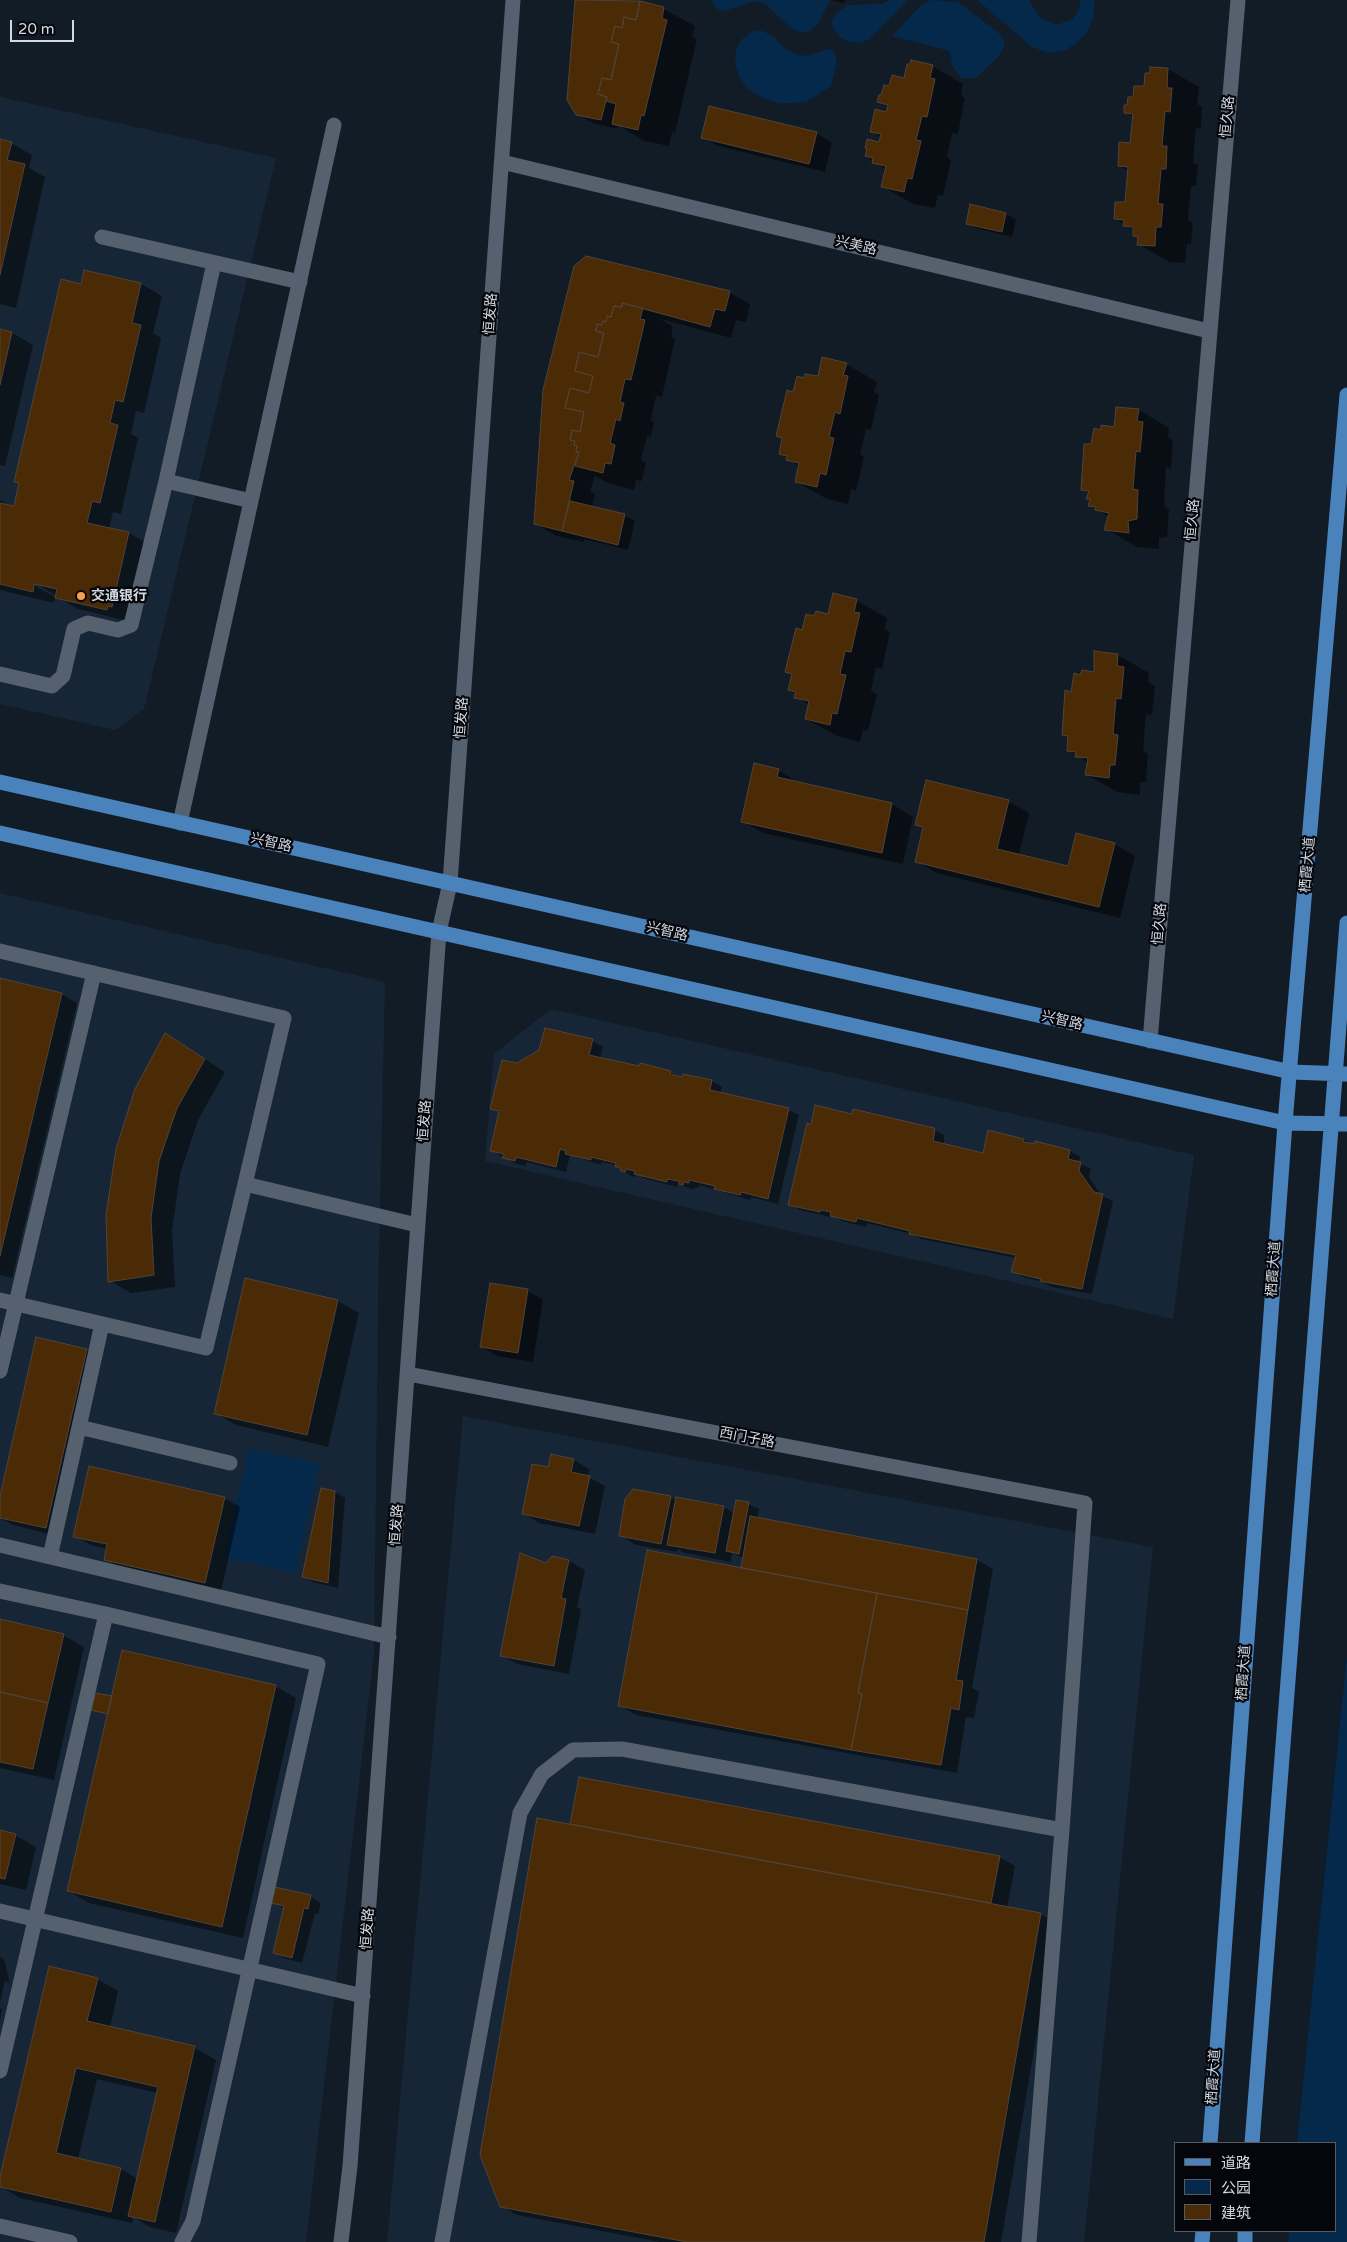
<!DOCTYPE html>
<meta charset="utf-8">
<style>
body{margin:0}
#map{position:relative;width:1347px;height:2242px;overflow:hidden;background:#121c27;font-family:"Varela Round","Noto Sans SC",sans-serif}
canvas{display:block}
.legend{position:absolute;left:1174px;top:2142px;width:162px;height:90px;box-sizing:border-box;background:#04060b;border:1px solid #565a61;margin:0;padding:6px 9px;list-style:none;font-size:15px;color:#d2d9e1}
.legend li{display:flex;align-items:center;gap:10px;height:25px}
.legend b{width:25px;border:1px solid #565a61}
.scale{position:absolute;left:10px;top:20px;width:64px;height:22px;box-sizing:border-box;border:2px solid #d2d9e1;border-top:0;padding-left:6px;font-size:15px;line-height:18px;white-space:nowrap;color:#d2d9e1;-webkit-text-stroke:4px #04060b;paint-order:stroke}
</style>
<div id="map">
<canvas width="1347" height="2242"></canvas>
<ul class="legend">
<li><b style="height:6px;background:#4a83bc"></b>道路</li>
<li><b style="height:14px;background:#04294b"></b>公园</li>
<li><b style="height:14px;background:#4b2b06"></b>建筑</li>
</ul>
<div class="scale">20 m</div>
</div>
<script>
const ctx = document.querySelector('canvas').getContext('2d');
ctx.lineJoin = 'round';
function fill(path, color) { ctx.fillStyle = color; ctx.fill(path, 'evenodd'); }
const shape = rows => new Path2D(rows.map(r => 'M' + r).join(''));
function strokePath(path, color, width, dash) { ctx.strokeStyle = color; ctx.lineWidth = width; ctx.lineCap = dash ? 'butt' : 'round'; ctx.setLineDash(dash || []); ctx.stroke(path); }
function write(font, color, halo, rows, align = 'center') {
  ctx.font = font + ' "Varela Round","Noto Sans SC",sans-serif'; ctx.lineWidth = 4.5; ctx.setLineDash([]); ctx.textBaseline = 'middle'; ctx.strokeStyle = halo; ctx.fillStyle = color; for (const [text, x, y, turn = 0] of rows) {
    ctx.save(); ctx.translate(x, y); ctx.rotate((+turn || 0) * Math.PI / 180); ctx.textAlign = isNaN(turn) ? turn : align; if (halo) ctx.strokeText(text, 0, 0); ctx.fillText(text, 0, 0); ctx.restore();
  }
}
fill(shape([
 [0,97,276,158,144,709,115,730,0,704],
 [0,893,385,982,378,1301,374,1653,306,2242,0,2242],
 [551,1009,1194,1155,1173,1319,485,1161,494,1054],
 [463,1416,1153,1547,1084,2242,387,2242]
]), '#172636');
fill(shape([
 [712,0,830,0,819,22,810,31,801,33,791,28,763,2,752,2,724,11,715,8],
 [890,0,908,0,869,40,858,43,847,41,840,37,833,29,832,22,834,16,847,5,882,4],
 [931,0,958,2,999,33,1005,43,998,57,976,78,961,78,952,65,950,51,892,36,921,5],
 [977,0,1029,0,1040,18,1056,25,1073,19,1081,6,1079,0,1095,0,1093,19,1086,33,1078,42,1066,50,1050,53,1032,47],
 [754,31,763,31,774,37,785,49,796,54,805,56,829,49,834,51,837,62,831,86,806,102,794,103,779,103,760,97,748,89,740,78,735,64,736,49,742,39],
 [249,1448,320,1464,295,1573,224,1557],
 [1347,1656,1347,2242,1288,2242,1289,2231,1336,2231,1336,2143,1297,2143]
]), '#04294b');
fill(shape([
 [576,0,628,0,664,9,695,26,692,37,697,39,675,133,672,132,669,146,644,141,618,125,617,129,593,123,577,114,568,100],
 [830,0,845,0,844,3],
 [932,66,963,84,961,95,965,98,958,134,952,133,947,157,951,160,943,196,938,195,935,208,913,204,882,186,886,170,866,156,868,149,880,144,881,137,872,132,887,113,889,107,878,102,890,88],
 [1168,69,1199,87,1197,104,1202,107,1201,129,1196,128,1193,163,1198,165,1196,186,1191,186,1188,220,1193,223,1191,244,1187,244,1185,263,1169,262,1138,244,1139,238,1134,236,1134,231,1116,219,1126,204,1129,171,1119,166,1131,144,1133,117,1125,112,1145,88],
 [816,133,832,143,825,172,718,146,703,137],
 [0,141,11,143,32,155,29,168,45,177,16,308,0,304],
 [1006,214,1016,220,1012,237,978,229,967,223],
 [575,266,729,292,750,304,746,322,736,320,731,338,661,319,673,327,671,337,675,339,662,397,656,396,651,420,654,422,651,437,647,436,641,460,646,463,642,481,636,480,634,490,608,483,595,476,590,491,595,494,592,507,624,515,635,521,628,550,584,539,584,542,556,536,535,523],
 [141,284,162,296,153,333,161,338,144,413,136,411,131,434,138,438,121,514,113,512,109,529,129,533,150,545,128,621,78,609,30,580,28,582,55,597,54,603,0,590,0,500,15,508,20,484,16,482,82,286],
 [0,330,12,333,33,345,5,466,0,465],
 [846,364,877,382,874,392,879,395,871,430,866,429,860,454,864,457,856,491,851,489,848,504,827,499,796,482,799,466,780,453,783,439,778,436,794,393,805,380,819,378],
 [1139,410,1169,428,1168,437,1173,441,1171,469,1166,467,1164,506,1169,509,1167,537,1159,538,1159,549,1137,547,1106,529,1109,517,1089,505,1089,493,1082,489,1092,445,1102,432,1115,428],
 [856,600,887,618,885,629,890,632,882,669,876,668,871,691,877,694,868,731,863,730,860,742,837,736,806,719,809,705,796,697,797,694,790,690,793,676,786,672,803,632,815,618,829,615],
 [1095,652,1118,655,1149,673,1148,682,1155,686,1152,715,1146,714,1143,751,1148,754,1146,782,1140,782,1140,795,1117,792,1087,775,1088,763,1068,750,1069,738,1064,734,1072,693,1081,676,1096,674],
 [778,770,799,783,892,804,913,817,903,864,763,833,742,821],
 [1008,801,1029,813,1019,855,1069,868,1114,844,1135,856,1120,918,937,873,916,861,924,828,917,824],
 [0,979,61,994,77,1003,12,1278,0,1275],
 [593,1041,603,1047,600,1059,670,1072,681,1078,712,1081,722,1087,720,1094,789,1110,799,1115,778,1204,751,1197,750,1200,699,1185,699,1188,694,1187,694,1190,678,1184,677,1187,646,1179,636,1174,636,1177,631,1176,616,1165,602,1162,601,1165,570,1155,566,1172,526,1162,526,1166,514,1163,491,1150,500,1113,492,1108,517,1064],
 [186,1047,225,1072,198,1120,180,1174,172,1231,175,1287,131,1293,110,1281],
 [853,1115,933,1129,944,1135,944,1144,984,1154,989,1132,1024,1140,1034,1146,1070,1151,1080,1157,1079,1163,1091,1169,1089,1177,1101,1195,1113,1201,1092,1294,1051,1287,1043,1282,1023,1277,1013,1271,1016,1258,921,1239,912,1234,867,1223,866,1227,842,1221,832,1215,830,1217,800,1210,790,1204],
 [528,1291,543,1300,533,1362,497,1356,481,1347],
 [338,1301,359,1313,328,1447,236,1425,215,1413],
 [86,1350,102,1359,61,1537,13,1525,0,1518,0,1502],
 [574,1460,589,1469,588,1477,605,1486,595,1534,539,1523,523,1513,549,1469],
 [335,1492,345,1498,338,1588,313,1582,303,1576],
 [670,1497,677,1501,723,1507,734,1513,748,1504,759,1509,757,1519,977,1560,993,1569,972,1688,979,1692,974,1718,966,1717,957,1773,636,1715,620,1705,742,1569,744,1558,732,1553,731,1562,685,1553,678,1549,677,1552,636,1545,620,1535],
 [224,1498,240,1507,221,1591,121,1568,105,1559,107,1549,91,1545,75,1536],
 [552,1558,569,1561,585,1570,577,1607,581,1609,569,1674,517,1664,501,1655,546,1565],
 [0,1621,63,1635,84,1647,54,1780,0,1768],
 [275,1686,296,1698,243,1938,89,1903,68,1891,109,1715,93,1710,113,1698],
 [580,1778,999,1857,1015,1866,1007,1908,1040,1914,1056,1923,1001,2242,660,2242,517,2215,501,2206],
 [0,1831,15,1835,36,1847,26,1890,0,1884],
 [275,1888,311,1897,321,1903,318,1914,315,1913,302,1963,284,1958,274,1952,285,1909,272,1902],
 [0,1957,4,1959,9,1980,9,1983,5,1981,0,2002],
 [97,1979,118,1991,110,2028,195,2048,216,2060,176,2233,150,2227,133,2217,132,2223,20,2198,0,2186],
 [97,2079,157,2093,137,2179,121,2169,78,2159],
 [0,2008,2,2010,0,2020]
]), '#0007');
const building = shape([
 [575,0,640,1,636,20,624,17,622,28,615,26,611,42,619,44,611,80,602,78,598,94,607,97,601,120,576,115,567,100,575,0],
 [640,1,664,7,662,19,667,20,644,116,641,115,638,130,612,124,616,104,606,101,607,97,598,94,602,78,611,80,619,44,611,42,615,26,622,28,624,17,636,20,640,1],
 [911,60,933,65,930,78,935,79,927,117,922,116,916,140,921,141,912,179,907,178,904,192,881,187,886,166,872,163,873,158,865,156,867,149,865,148,867,139,879,142,881,134,870,132,875,109,886,112,888,105,877,102,879,95,881,95,884,85,889,86,892,75,904,78,907,64,910,64,911,60],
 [1150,67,1168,68,1167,88,1172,88,1170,112,1165,111,1162,146,1167,146,1166,169,1161,169,1158,204,1163,204,1161,227,1156,227,1155,246,1137,245,1138,237,1133,236,1133,227,1123,226,1124,220,1114,219,1115,202,1125,202,1128,167,1118,166,1119,142,1130,143,1133,114,1124,113,1124,105,1127,105,1128,97,1133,97,1134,86,1144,86,1145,73,1150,73,1150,67],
 [709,106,817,132,809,164,701,138,709,106],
 [0,139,12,142,7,160,25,164,0,275,0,139],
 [970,204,1006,213,1002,232,966,224,970,204],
 [586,256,730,291,725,311,715,309,710,327,622,303,622,307,614,306,611,317,607,316,606,322,603,321,602,325,597,324,596,331,604,333,598,357,579,352,575,371,593,376,589,393,570,388,565,408,584,412,580,432,572,430,570,440,575,441,574,445,577,446,576,452,579,452,569,480,574,481,562,531,534,524,543,390,574,266,586,256],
 [84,270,141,283,132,323,141,325,123,402,115,400,110,423,118,425,100,503,92,501,87,523,129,532,112,607,108,606,107,610,55,598,57,589,34,584,33,592,0,584,0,503,14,506,19,483,14,482,61,279,81,284,84,270],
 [622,303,643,308,640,319,645,320,631,380,625,379,620,402,624,403,620,421,616,419,610,443,615,445,611,464,605,463,603,473,575,466,579,452,576,452,577,446,574,445,575,441,570,440,572,430,580,432,584,412,565,408,570,388,589,393,593,376,575,371,579,352,598,357,604,333,596,331,597,324,602,325,603,321,606,322,607,316,611,317,614,306,622,307,622,303],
 [0,329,12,332,0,385,0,329],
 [822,357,847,363,843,375,848,376,840,414,835,412,829,437,834,438,826,475,820,473,817,487,795,482,799,463,786,460,787,456,779,454,782,438,776,436,787,390,793,392,797,376,804,378,805,374,818,376,822,357],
 [1116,407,1139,409,1137,421,1143,422,1140,452,1136,451,1133,489,1138,490,1137,519,1128,521,1129,533,1104,530,1109,513,1095,510,1096,507,1088,506,1090,499,1086,499,1089,491,1081,490,1084,444,1091,444,1094,428,1101,430,1101,425,1114,427,1116,407],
 [570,501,625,514,618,545,562,531,570,501],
 [833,593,857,599,854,612,860,613,851,652,845,651,840,674,846,675,837,714,832,713,830,725,805,719,809,701,794,698,796,692,788,690,792,674,785,672,796,628,802,630,806,614,814,616,816,611,828,614,833,593],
 [1094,651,1118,654,1117,666,1124,667,1121,699,1116,698,1113,734,1118,735,1115,765,1110,765,1109,778,1085,775,1088,758,1075,757,1076,752,1067,751,1068,736,1062,735,1065,690,1071,692,1074,673,1080,675,1082,670,1094,672,1094,651],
 [754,763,779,769,777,777,892,803,882,853,741,822,754,763],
 [926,780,1009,800,997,849,1068,866,1076,833,1115,843,1099,907,915,862,923,827,915,825,926,780],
 [0,978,62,993,0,1256,0,978],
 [545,1028,593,1039,589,1055,639,1066,640,1063,671,1071,670,1074,682,1077,683,1074,712,1080,710,1090,789,1108,768,1199,741,1192,740,1195,714,1189,715,1186,689,1180,689,1183,684,1182,683,1185,679,1184,679,1181,667,1179,667,1182,634,1174,635,1171,626,1169,625,1172,620,1170,620,1167,615,1167,616,1163,591,1157,591,1160,565,1154,566,1151,560,1149,556,1167,516,1157,515,1161,502,1158,504,1154,490,1151,499,1111,490,1109,502,1060,517,1063,539,1050,545,1028],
 [165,1033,205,1059,177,1108,159,1161,151,1218,154,1275,108,1282,106,1215,116,1149,135,1089,165,1033],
 [815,1105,852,1114,853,1109,934,1128,935,1130,933,1141,983,1153,988,1130,1024,1139,1023,1142,1035,1144,1035,1141,1070,1150,1068,1159,1081,1162,1079,1171,1094,1192,1103,1194,1082,1289,1040,1281,1041,1279,1011,1272,1016,1255,909,1234,910,1231,857,1218,856,1222,830,1216,831,1212,820,1210,820,1212,788,1205,807,1123,811,1124,815,1105],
 [245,1278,338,1300,307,1435,214,1414,245,1278],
 [490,1283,528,1289,518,1353,480,1347,490,1283],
 [36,1337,87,1349,46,1528,0,1518,0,1496,36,1337],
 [551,1454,574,1459,571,1472,590,1476,579,1526,522,1514,532,1464,548,1467,551,1454],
 [89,1466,225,1497,205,1583,104,1560,107,1544,73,1537,89,1466],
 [321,1488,335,1491,328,1583,302,1577,321,1488],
 [633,1489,671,1496,661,1544,619,1536,625,1499,633,1489],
 [676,1497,724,1506,715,1553,667,1545,676,1497],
 [736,1500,749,1502,739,1554,726,1551,736,1500],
 [750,1516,977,1559,968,1610,741,1568,750,1516],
 [647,1550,877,1593,858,1693,862,1694,851,1750,618,1706,647,1550],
 [520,1553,546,1563,552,1556,569,1560,561,1598,566,1599,554,1666,500,1656,520,1553],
 [877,1593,968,1610,956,1680,963,1681,959,1710,951,1708,941,1765,851,1750,862,1694,858,1693,877,1593],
 [0,1619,64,1634,48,1703,0,1692,0,1619],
 [122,1650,276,1685,222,1927,67,1891,122,1650],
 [0,1692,48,1703,33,1769,0,1762,0,1692],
 [95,1693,112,1696,108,1714,91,1710,95,1693],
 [579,1777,1000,1856,991,1903,570,1824,579,1777],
 [537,1818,1041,1913,984,2242,687,2242,500,2207,480,2155,537,1818],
 [0,1830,16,1834,5,1879,0,1878,0,1830],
 [274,1887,311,1895,308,1909,304,1908,292,1958,273,1953,284,1906,271,1903,274,1887],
 [49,1966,98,1978,87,2021,195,2046,155,2222,128,2216,158,2087,76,2068,56,2153,121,2168,111,2212,0,2187,0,2177,49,1966]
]);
fill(building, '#4b2b06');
strokePath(building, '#514337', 1);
strokePath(shape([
 [502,162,1209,331],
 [102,237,300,282],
 [166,481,214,263],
 [0,674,52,686,63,676,74,629,88,623,118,630,131,625,166,481,251,501],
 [180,823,334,125],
 [0,951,284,1018,245,1184,417,1225],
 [1150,1041,1238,0],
 [0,1300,206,1348,245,1184],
 [0,1371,94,973],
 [408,1374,1085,1503,1062,1830,1029,2242],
 [79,1427,230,1463],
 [0,1545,389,1637],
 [50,1557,102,1324],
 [0,1591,106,1614,0,2071],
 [106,1614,318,1664,193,2221,182,2242],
 [0,1911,363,1996],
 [0,2226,70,2242],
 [341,2242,350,2166,439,932,450,883,513,0],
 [442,2242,520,1813,542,1774,573,1750,622,1749,1062,1830]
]), '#55616f', 15);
strokePath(shape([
 [0,782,1291,1072,1347,1074],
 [0,833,1285,1123,1347,1124],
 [1210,2143,1285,1123,1347,395],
 [1252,2143,1347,923],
 [1202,2242,1203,2231],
 [1245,2242,1245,2231]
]), '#4a83bc', 15);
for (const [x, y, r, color] of [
 [81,596,5,"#f7a148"]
]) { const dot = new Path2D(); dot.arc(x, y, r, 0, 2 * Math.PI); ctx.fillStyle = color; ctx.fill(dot); strokePath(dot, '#04060b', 2); }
write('14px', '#d2d9e1', '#04060b', [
 ["恒久路",1228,117,-85],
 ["兴美路",856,246,13],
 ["恒发路",491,314,-86],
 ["恒久路",1193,520,-85],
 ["恒发路",462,718,-86],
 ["兴智路",271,843,13],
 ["栖霞大道",1308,865,-85],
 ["恒久路",1160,924,-85],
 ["兴智路",667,932,13],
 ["兴智路",1062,1021,13],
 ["恒发路",425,1121,-86],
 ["栖霞大道",1274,1269,-86],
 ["西门子路",747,1438,11],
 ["恒发路",397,1525,-86],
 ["栖霞大道",1244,1673,-86],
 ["恒发路",368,1929,-86],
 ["栖霞大道",1214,2077,-86]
]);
write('bold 14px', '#d2d9e1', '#04060b', [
 ["交通银行",91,596]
], 'left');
</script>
